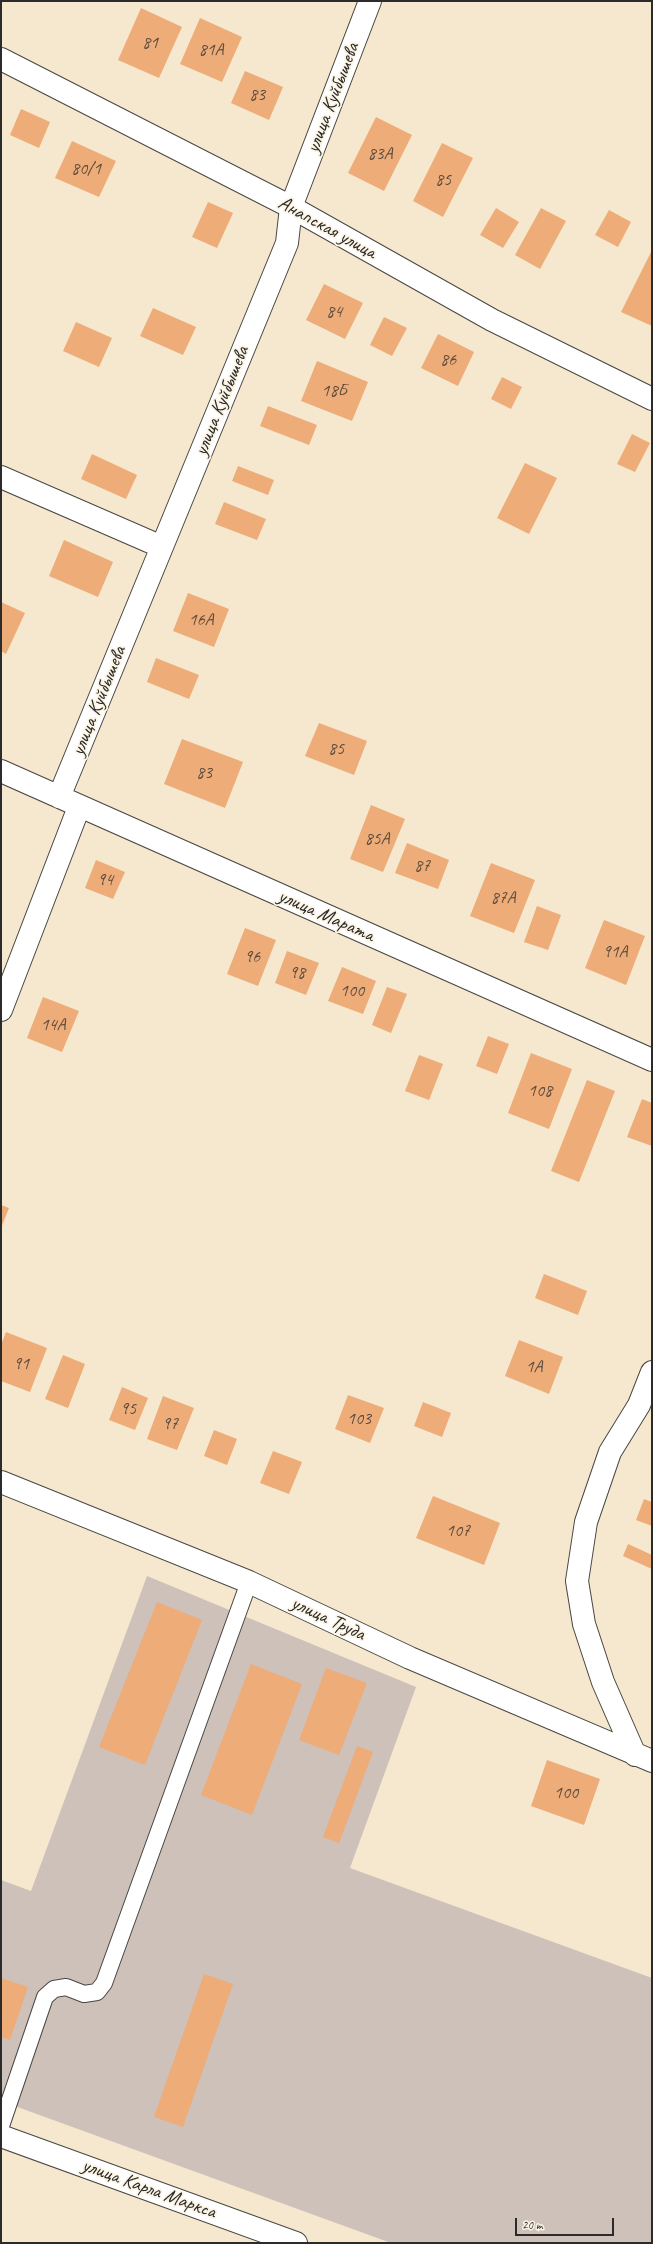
<!DOCTYPE html>
<meta charset="utf-8">
<style>
body{margin:0}
#map{position:relative;width:653px;height:2244px;overflow:hidden;background:#f5e8ce;font-family:Caveat,sans-serif}
canvas{display:block}
.frame{position:absolute;inset:0;border:2px solid #2b2b2b;pointer-events:none}
.scale{position:absolute;left:515px;top:2218px;width:99px;height:18px;box-sizing:border-box;border:2px solid #2b2b2b;border-top:0;padding-left:5px;font-size:12px;line-height:14px;white-space:nowrap;color:#2b2b2b;-webkit-text-stroke:3px #fcf5e5;paint-order:stroke}
</style>
<div id="map">
<canvas width="653" height="2244"></canvas>
<div class="frame"></div>
<div class="scale">20 m</div>
</div>
<script>
const ctx = document.querySelector('canvas').getContext('2d');
ctx.lineJoin = 'round';
function fill(path, color) { ctx.fillStyle = color; ctx.fill(path, 'evenodd'); }
const shape = rows => new Path2D(rows.map(r => 'M' + r).join(''));
function strokePath(path, color, width, dash) { ctx.strokeStyle = color; ctx.lineWidth = width; ctx.lineCap = dash ? 'butt' : 'round'; ctx.setLineDash(dash || []); ctx.stroke(path); }
function write(font, color, halo, rows, align = 'center') {
  ctx.font = font + ' Caveat,sans-serif'; ctx.lineWidth = 3.5; ctx.setLineDash([]); ctx.textBaseline = 'middle'; ctx.strokeStyle = halo; ctx.fillStyle = color; for (const [text, x, y, turn = 0] of rows) {
    ctx.save(); ctx.translate(x, y); ctx.rotate((+turn || 0) * Math.PI / 180); ctx.textAlign = isNaN(turn) ? turn : align; if (halo) ctx.strokeText(text, 0, 0); ctx.fillText(text, 0, 0); ctx.restore();
  }
}
fill(shape([
 [147,1576,416,1687,350,1868,652,1978,652,2243,391,2243,1,2101,1,1880,31,1891]
]), '#cec1ba');
fill(shape([
 [141,8,182,27,159,78,118,60],
 [200,18,242,37,222,82,180,64],
 [245,71,283,87,269,120,231,103],
 [21,109,50,122,39,148,10,135],
 [376,117,412,135,384,191,348,173],
 [72,141,116,161,99,197,55,178],
 [442,143,473,158,443,217,413,201],
 [208,202,233,213,217,248,192,237],
 [496,208,519,222,503,248,480,235],
 [541,208,566,221,540,269,515,255],
 [609,210,631,222,618,247,595,235],
 [652,250,652,326,621,312],
 [324,284,363,303,345,339,306,320],
 [153,308,196,327,183,355,140,336],
 [384,317,407,328,392,356,370,345],
 [76,322,112,338,99,367,63,351],
 [438,334,474,352,458,386,421,368],
 [317,361,368,382,352,421,301,401],
 [502,377,522,387,511,409,491,399],
 [268,406,317,425,309,445,260,426],
 [632,434,650,443,635,472,617,464],
 [92,454,137,475,126,499,81,479],
 [525,463,557,478,529,534,497,518],
 [238,466,274,480,268,495,232,481],
 [224,502,266,519,257,540,215,524],
 [64,540,113,562,98,597,49,576],
 [188,593,229,609,214,647,173,631],
 [1,602,25,613,6,654,1,651],
 [156,658,199,675,189,699,147,682],
 [319,723,367,741,354,775,305,756],
 [182,739,243,762,225,808,164,784],
 [371,805,405,819,383,872,350,859],
 [407,843,449,860,438,889,395,873],
 [96,860,125,872,113,899,85,888],
 [491,863,535,880,514,933,470,916],
 [537,906,561,915,548,950,524,942],
 [604,920,645,936,626,985,585,968],
 [245,928,276,940,258,986,227,974],
 [287,951,319,963,306,995,275,983],
 [342,967,376,981,363,1014,328,1001],
 [387,987,407,994,391,1033,372,1025],
 [43,997,79,1011,62,1052,27,1038],
 [488,1036,509,1044,497,1074,476,1066],
 [531,1053,572,1069,549,1129,508,1113],
 [419,1055,443,1064,429,1100,405,1091],
 [587,1080,615,1091,579,1182,551,1171],
 [642,1099,652,1103,652,1146,627,1137],
 [1,1205,9,1208,1,1228],
 [544,1274,587,1291,578,1315,535,1298],
 [6,1332,47,1348,30,1392,1,1381,1,1345],
 [519,1340,563,1357,549,1394,505,1376],
 [63,1355,85,1364,68,1408,45,1399],
 [122,1387,148,1398,135,1430,109,1420],
 [348,1395,384,1408,370,1443,335,1429],
 [163,1396,194,1408,177,1450,147,1439],
 [423,1402,451,1413,442,1437,414,1426],
 [214,1430,237,1439,227,1465,204,1456],
 [273,1451,302,1462,289,1494,260,1483],
 [433,1496,500,1523,484,1565,416,1538],
 [644,1499,652,1502,652,1526,636,1520],
 [628,1544,652,1555,652,1569,623,1556],
 [157,1602,202,1620,145,1765,99,1747],
 [251,1664,302,1684,252,1815,201,1795],
 [326,1668,367,1683,339,1755,299,1740],
 [357,1746,373,1752,339,1843,323,1837],
 [547,1760,600,1779,584,1825,531,1806],
 [204,1974,233,1984,183,2127,154,2117],
 [1,1978,28,1987,10,2040,1,2037]
]), '#edac78');
const lane = shape([
 [1,2126,45,1997,54,1989,66,1987,84,1994,97,1992,104,1983,249,1582]
]);
const street = shape([
 [1,59,291,207,492,320,652,399],
 [1,477,162,547],
 [1,771,652,1060],
 [59,797,287,243,291,207,370,1],
 [1,1010,79,807],
 [1,1482,249,1582,410,1658,652,1761],
 [635,1755,603,1682,584,1624,577,1581,586,1522,610,1452,639,1405,652,1372],
 [1,2136,296,2243]
]);
strokePath(lane, '#494743', 18);
strokePath(street, '#494743', 24);
strokePath(lane, '#fff', 16);
strokePath(street, '#fff', 22);
write('18px', '#5c4b3e', null, [
 ["81",150,43],
 ["81А",211,50],
 ["83",257,95],
 ["83А",380,154],
 ["80/1",86,169],
 ["85",443,180],
 ["84",334,312],
 ["86",448,360],
 ["18Б",334,391],
 ["16А",201,620],
 ["85",336,749],
 ["83",204,773],
 ["85А",377,839],
 ["87",422,866],
 ["94",105,880],
 ["87А",503,898],
 ["91А",615,952],
 ["96",252,957],
 ["98",297,973],
 ["100",352,991],
 ["14А",53,1025],
 ["108",540,1091],
 ["91",21,1364],
 ["1А",534,1367],
 ["95",128,1409],
 ["103",359,1419],
 ["97",170,1424],
 ["107",458,1531],
 ["100",566,1793]
]);
write('20px', '#2b2b2b', '#fcf5e5', [
 ["улица Куйбышева",333,98,-69],
 ["Анапская улица",327,228,29],
 ["улица Куйбышева",222,401,-68],
 ["улица Куйбышева",99,701,-68],
 ["улица Марата",326,916,24],
 ["улица Труда",328,1619,25],
 ["улица Карла Маркса",149,2189,20]
]);
</script>
